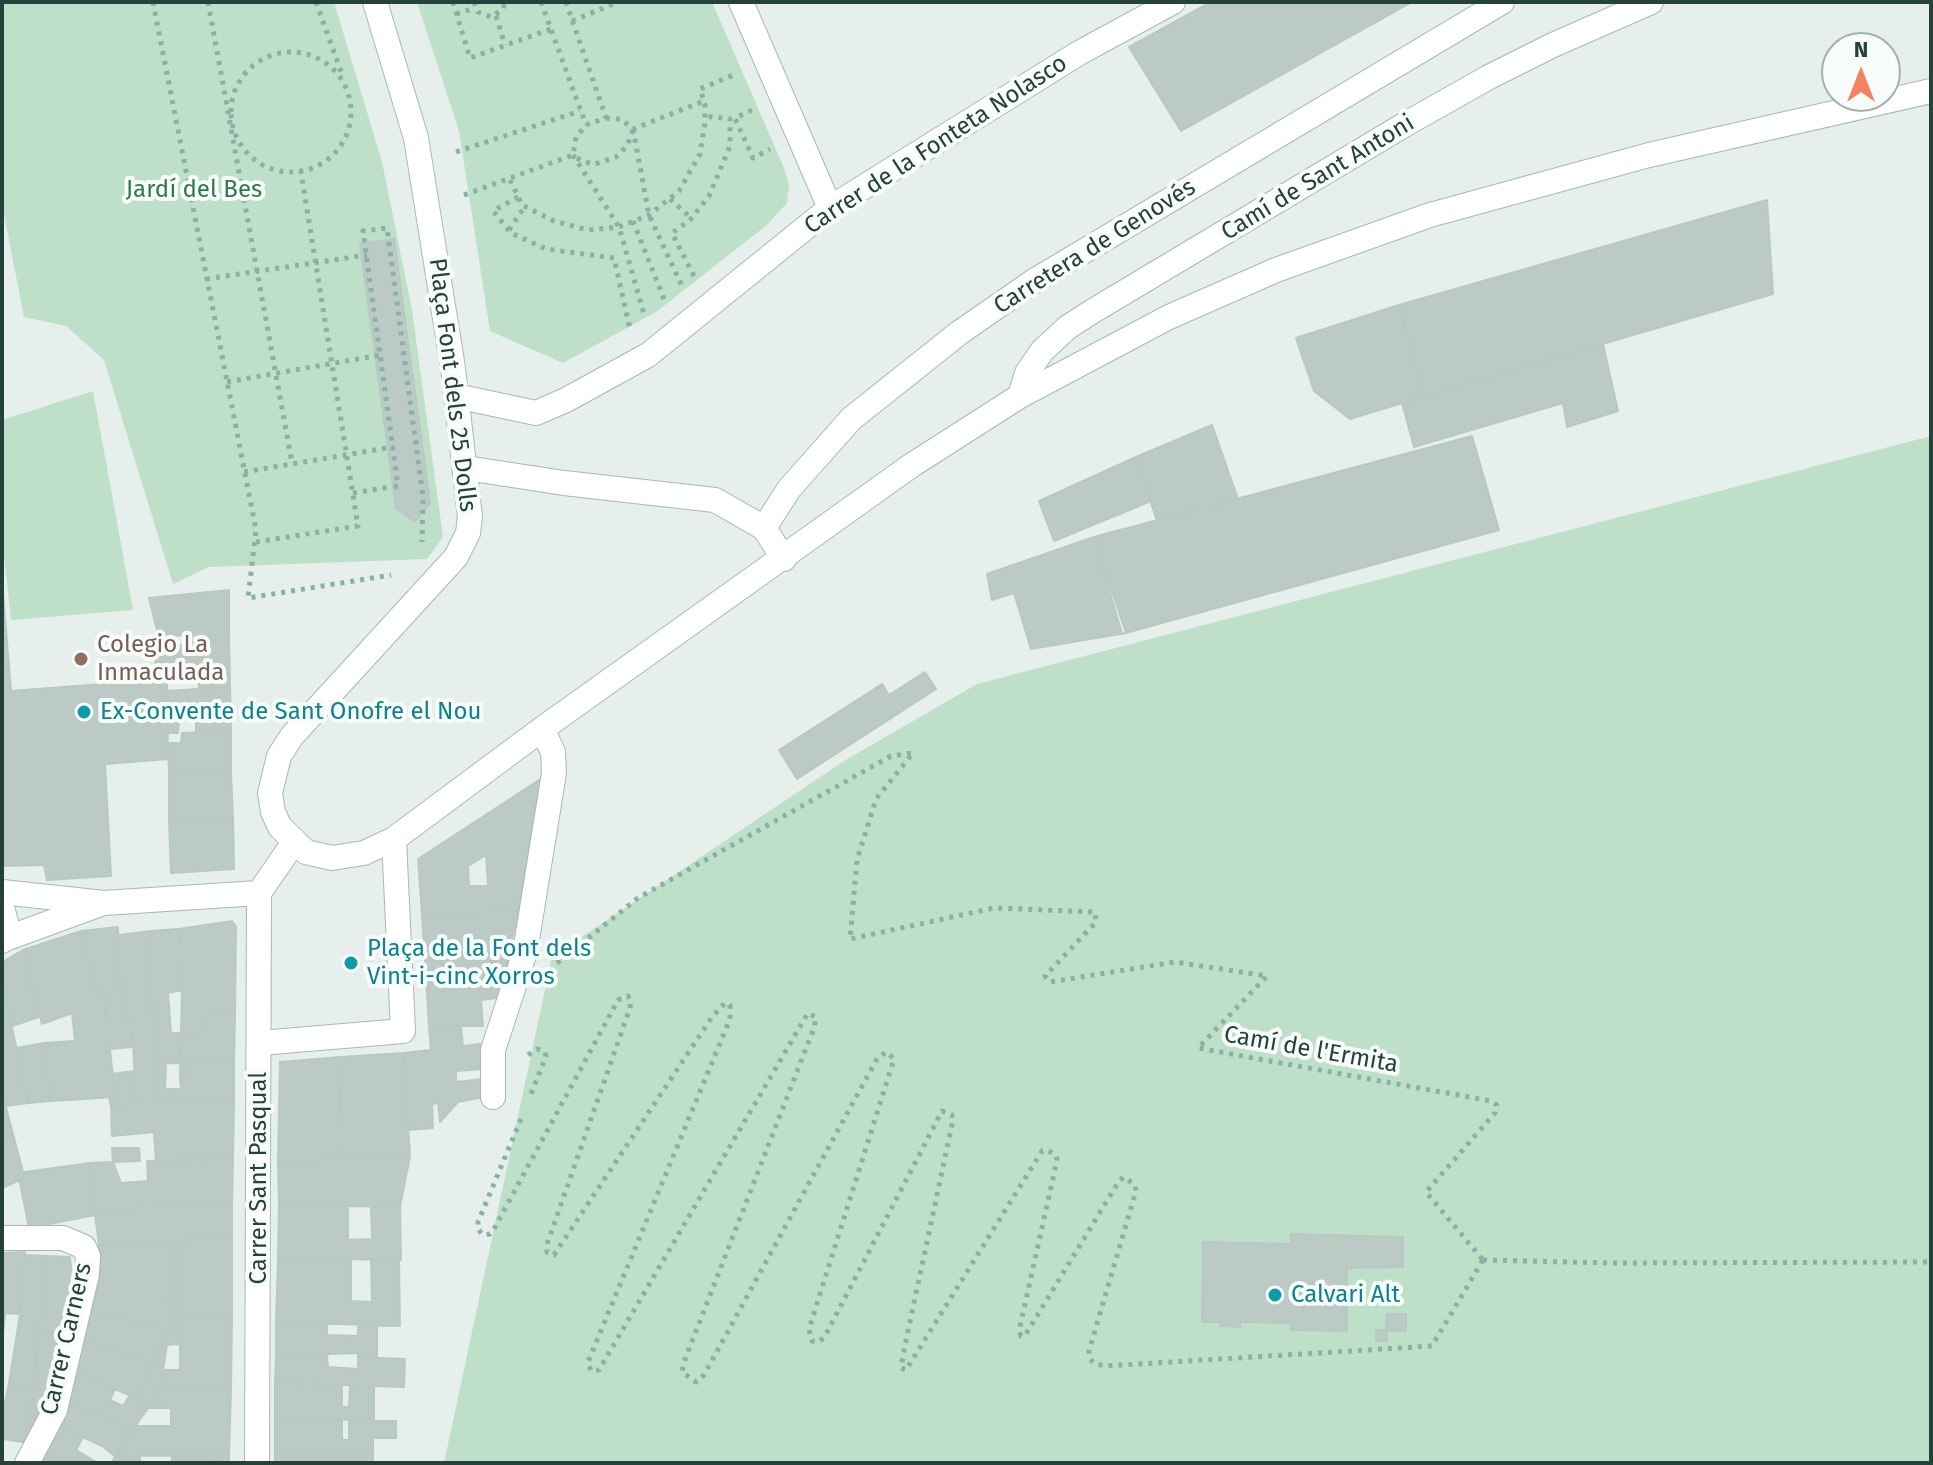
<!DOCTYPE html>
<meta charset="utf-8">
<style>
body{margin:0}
#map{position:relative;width:1933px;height:1465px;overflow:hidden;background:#e6efeb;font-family:"Fira Sans",sans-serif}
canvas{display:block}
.frame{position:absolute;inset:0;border:4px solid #24423a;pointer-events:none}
.north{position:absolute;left:1821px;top:32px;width:80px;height:80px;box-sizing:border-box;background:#f7fbf9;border:2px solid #a3b1ad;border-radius:50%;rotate:0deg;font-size:22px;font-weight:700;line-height:32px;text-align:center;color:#24423a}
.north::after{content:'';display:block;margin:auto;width:28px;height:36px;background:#f4845f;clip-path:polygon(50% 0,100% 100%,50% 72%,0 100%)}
</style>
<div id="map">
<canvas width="1933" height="1465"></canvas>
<div class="frame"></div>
<div class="north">N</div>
</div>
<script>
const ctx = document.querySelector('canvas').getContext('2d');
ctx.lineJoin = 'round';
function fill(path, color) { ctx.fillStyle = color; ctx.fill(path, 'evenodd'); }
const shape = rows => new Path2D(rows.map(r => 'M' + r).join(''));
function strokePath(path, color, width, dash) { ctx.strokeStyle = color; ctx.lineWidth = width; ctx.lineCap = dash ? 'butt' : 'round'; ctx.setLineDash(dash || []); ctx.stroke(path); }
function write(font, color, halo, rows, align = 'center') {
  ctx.font = font + ' "Fira Sans",sans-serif'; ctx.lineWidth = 8; ctx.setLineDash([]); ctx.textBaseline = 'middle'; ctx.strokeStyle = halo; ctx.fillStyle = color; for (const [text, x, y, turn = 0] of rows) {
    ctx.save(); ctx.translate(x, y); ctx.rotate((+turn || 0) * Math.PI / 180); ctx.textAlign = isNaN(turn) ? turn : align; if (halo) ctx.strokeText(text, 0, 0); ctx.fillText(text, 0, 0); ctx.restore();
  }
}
fill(shape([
 [2,2,334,2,382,162,412,310,443,537,427,559,209,567,173,584,104,360,66,326,24,317,2,204],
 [417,2,712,2,784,168,789,185,787,203,767,225,656,312,563,363,490,331,459,131],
 [93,391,133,610,11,620,2,537,2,420],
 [1931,436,1931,1463,444,1463,552,957,844,761,977,684]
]), '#bfe0c8');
const building = shape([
 [1211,2,1412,2,1181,131,1129,47,1211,2],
 [1767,200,1773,294,1425,396,1399,305,1767,200],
 [394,239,430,503,415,522,396,508,360,244,394,239],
 [1399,305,1425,396,1350,419,1314,391,1296,338,1399,305],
 [1603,344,1618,411,1567,427,1563,403,1414,447,1402,403,1603,344],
 [1212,425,1238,499,1157,521,1136,457,1212,425],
 [1472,436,1499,530,1122,634,1094,537,1472,436],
 [1136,457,1151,501,1054,541,1039,501,1136,457],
 [1094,537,1126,633,1031,649,1014,593,992,600,987,574,1094,537],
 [2,581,11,691,167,679,168,759,105,764,111,876,47,880,44,865,2,866,2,581],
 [229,590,229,639,186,644,183,635,159,638,149,598,229,590],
 [229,639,230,687,199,689,197,664,156,669,154,648,229,639],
 [925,672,936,689,797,779,779,750,882,684,889,695,925,672],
 [230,687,231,731,196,733,196,716,179,717,178,733,167,733,167,691,230,687],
 [231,731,231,773,169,774,168,743,181,743,182,733,231,731],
 [231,773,233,819,169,821,169,774,231,773],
 [542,778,518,911,422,914,418,859,542,778],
 [486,855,488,886,469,886,468,866,486,855],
 [233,819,234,869,171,873,169,821,233,819],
 [518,911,506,972,426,977,422,914,518,911],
 [232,921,236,926,235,1013,206,1013,206,1032,181,1033,182,990,179,929,232,921],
 [118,927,121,1023,132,1022,133,1047,109,1049,104,992,97,993,81,931,118,927],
 [179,929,182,990,168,993,171,1033,181,1033,180,1063,153,1064,151,931,179,929],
 [81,931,97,993,104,992,115,1097,51,1101,44,1043,75,1041,72,1013,42,1024,23,950,81,931],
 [151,931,153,1101,136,1103,132,1022,121,1023,119,935,151,931],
 [23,950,39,1017,12,1026,2,980,2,962,23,950],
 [506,972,497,998,481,1000,483,1026,429,1026,426,977,506,972],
 [2,980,28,1103,6,1106,2,1095,2,980],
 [206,1013,235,1013,234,1062,186,1063,186,1079,180,1079,181,1033,206,1032,206,1013],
 [429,1026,461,1026,463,1046,480,1044,482,1069,456,1071,456,1082,483,1079,483,1097,458,1102,440,1122,438,1103,432,1104,433,1128,409,1130,403,1053,431,1050,429,1026],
 [44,1043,51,1101,28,1103,16,1048,44,1043],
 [403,1053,410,1156,340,1159,341,1057,403,1053],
 [341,1057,340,1159,278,1162,280,1062,341,1057],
 [234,1062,234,1100,153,1101,153,1064,166,1063,165,1089,181,1089,180,1079,186,1079,186,1063,234,1062],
 [134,1071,136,1103,111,1107,109,1097,115,1097,112,1074,134,1071],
 [4,1100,23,1172,18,1173,20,1180,2,1188,4,1100],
 [234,1100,233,1159,156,1161,154,1132,112,1136,111,1107,153,1101,234,1100],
 [112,1148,139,1148,140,1161,113,1162,112,1148],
 [410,1156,400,1207,279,1205,278,1162,410,1156],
 [233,1159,232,1204,169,1207,169,1202,95,1215,90,1163,113,1162,121,1183,148,1181,147,1161,233,1159],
 [90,1163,95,1215,29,1228,18,1173,90,1163],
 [169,1202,169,1207,232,1204,232,1238,99,1245,95,1215,169,1202],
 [279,1205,348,1206,348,1240,372,1239,371,1207,400,1207,401,1260,278,1258,279,1205],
 [1291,1234,1403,1237,1403,1267,1347,1268,1347,1331,1291,1330,1291,1323,1240,1322,1240,1327,1220,1326,1220,1322,1202,1322,1203,1242,1291,1244,1291,1234],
 [232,1238,232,1315,182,1316,183,1240,232,1238],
 [183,1240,182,1316,176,1344,167,1345,160,1389,148,1408,136,1398,169,1330,174,1301,168,1300,170,1241,183,1240],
 [170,1241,168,1300,174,1301,169,1330,89,1311,99,1245,170,1241],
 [25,1252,20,1314,5,1313,2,1346,2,1253,25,1252],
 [25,1255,47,1256,33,1387,9,1383,20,1314,25,1255],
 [47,1256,70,1257,73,1287,64,1334,39,1332,47,1256],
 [278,1258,351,1260,351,1301,372,1302,371,1260,399,1260,400,1326,276,1322,278,1258],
 [89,1311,169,1330,153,1364,81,1339,89,1311],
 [1387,1314,1406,1314,1406,1331,1387,1331,1387,1341,1376,1341,1376,1330,1386,1330,1387,1314],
 [232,1315,231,1390,160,1389,163,1370,180,1370,180,1345,176,1344,182,1316,232,1315],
 [276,1322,327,1324,327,1335,358,1336,358,1324,377,1325,377,1357,358,1357,358,1353,328,1354,327,1357,276,1355,276,1322],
 [39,1332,64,1334,40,1422,30,1417,39,1332],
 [81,1339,153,1364,136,1398,74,1371,81,1339],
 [276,1355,327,1357,328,1367,358,1369,358,1357,405,1359,404,1387,275,1383,276,1355],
 [74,1371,115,1389,110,1400,123,1406,130,1395,148,1408,132,1431,104,1415,67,1403,74,1371],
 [9,1383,33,1387,30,1417,40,1422,30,1443,2,1439,2,1402,5,1403,9,1383],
 [275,1383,342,1385,342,1407,349,1407,350,1386,374,1386,374,1420,275,1418,275,1383],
 [160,1389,231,1390,229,1455,115,1456,135,1426,171,1426,171,1408,148,1408,160,1389],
 [67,1403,104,1415,132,1431,115,1456,102,1446,57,1425,67,1403],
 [275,1418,342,1420,342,1440,349,1440,349,1420,396,1421,396,1438,373,1438,373,1454,275,1451,275,1418],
 [57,1425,83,1437,76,1450,98,1463,50,1463,40,1458,57,1425],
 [275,1451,373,1454,373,1463,275,1463,275,1451],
 [229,1455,229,1463,172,1463,172,1456,229,1455],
 [115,1456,140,1456,140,1463,112,1463,115,1456]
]);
fill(building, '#bbcac4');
strokePath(building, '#b8c9c2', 2);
const lane = shape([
 [493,1097,493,1050,525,952,554,773,553,752,542,729]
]);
const street = shape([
 [741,2,830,208],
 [456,396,536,413,566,400,648,355,830,208,1079,53,1173,2],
 [1020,396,1027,373,1042,351,1068,327,1093,311,1404,125,1489,77,1553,45,1651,2],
 [466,468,564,483,715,500,764,528],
 [2,892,104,903,259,893],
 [259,893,294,842],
 [2,907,7,926,5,939,2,941],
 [5,939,98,905],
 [260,1043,403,1031,394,839],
 [2,1238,63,1238,84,1247,88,1256,87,1274,55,1410,27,1463],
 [257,1463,259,893]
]);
const secondary = shape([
 [375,2,416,138,453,368,470,517,468,533,456,557,292,736,279,756,270,793,273,812,280,827,306,852,332,858,364,853,394,839,542,729,912,465,1020,396,1169,317,1276,270,1430,215,1649,155,1931,91],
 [784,559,764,528,789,489,851,419,959,333,1034,281,1502,2]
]);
strokePath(lane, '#a8b8b2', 26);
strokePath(street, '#a8b8b2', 26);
strokePath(secondary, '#a4bbb3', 26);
strokePath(shape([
 [153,2,256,530,248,598,391,575],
 [208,2,292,463],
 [316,2,343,77],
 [453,2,470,58,551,29],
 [474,2,478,12,491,17,503,9,505,2],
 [541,2,586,125],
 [456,14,475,8],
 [496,16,505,45],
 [572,21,618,2],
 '231 112a60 60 0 1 1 120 0a60 60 0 1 1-120 0Z',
 [752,110,735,118,753,158,770,149],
 [606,118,621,119,633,129,704,101],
 [633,129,649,215,682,286],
 [456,152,580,111],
 [573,155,619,227,644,314],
 [577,158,584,162,595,164,616,157,627,146,633,130],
 [510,180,522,205,554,221,588,230,619,227,649,215,679,191,700,154,705,123,705,105,700,89,736,74],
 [464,195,573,155,576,137,586,125,606,118,566,2],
 [518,197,493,211,511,233,546,249,614,258,630,329],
 [670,199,691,218],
 [633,221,664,299],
 [509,230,525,206],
 [694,276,672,233,690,220,709,196,730,146,730,119,705,116],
 [206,279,367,255],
 [227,382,380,355],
 [244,472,393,447],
 [394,487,398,486,363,231,387,228,423,497,422,542],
 [353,493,390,487],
 [256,542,358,526,301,172],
 [557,963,638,898,891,756,913,753,876,799,857,860,850,939,994,908,1095,912,1096,922,1045,976,1050,982,1175,962,1267,976,1198,1048,1491,1101,1497,1105,1495,1113,1426,1192,1483,1260],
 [528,1055,537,1049,544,1051,546,1056,529,1099],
 [521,1119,478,1222,478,1229,483,1235,490,1234,494,1229,618,1000,628,996,631,1001,630,1008,546,1247,547,1252,554,1255,712,1017,725,1003,730,1005,730,1019,588,1362,591,1371,599,1370,808,1013,816,1017,814,1028,684,1362,682,1372,696,1382,704,1375,878,1057,887,1052,894,1059,809,1329,812,1341,818,1342,824,1338,942,1111,952,1115,953,1120,905,1345,901,1368,906,1370,1042,1151,1047,1150,1056,1155,1057,1160,1019,1331,1021,1336,1026,1334,1119,1181,1124,1177,1135,1185,1136,1191,1089,1351,1090,1359,1095,1364,1106,1366,1432,1346,1483,1260],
 [1483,1260,1610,1263,1931,1262]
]), '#86b3a5', 5, [4, 6]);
strokePath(lane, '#fff', 24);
strokePath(street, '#fff', 24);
strokePath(secondary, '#fff', 24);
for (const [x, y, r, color] of [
 [81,659,8,"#8d6e63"],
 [84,712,8,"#0f9aa8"],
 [351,963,8,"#0f9aa8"],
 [1275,1295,8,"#0f9aa8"]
]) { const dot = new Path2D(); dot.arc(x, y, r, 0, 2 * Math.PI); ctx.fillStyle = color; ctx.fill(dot); strokePath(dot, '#f7fbf9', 3); }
write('24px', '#24423a', '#f7fbf9', [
 ["Carrer de la Fonteta Nolasco",936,145,-33],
 ["Camí de Sant Antoni",1318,178,-31],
 ["Carretera de Genovés",1095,247,-32],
 ["Plaça Font dels 25 Dolls",452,385,83],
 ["Camí de l'Ermita",1311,1050,10],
 ["Carrer Sant Pasqual",259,1178,-90],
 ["Carrer Carners",67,1339,-77]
]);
write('24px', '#2d7a4b', '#f7fbf9', [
 ["Jardí del Bes",194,190]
]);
write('24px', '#785e54', '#f7fbf9', [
 ["Colegio La",97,645],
 ["Inmaculada",97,673]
], 'left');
write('24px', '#0d838f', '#f7fbf9', [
 ["Ex-Convente de Sant Onofre el Nou",100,712],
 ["Plaça de la Font dels",367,949],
 ["Vint-i-cinc Xorros",367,977],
 ["Calvari Alt",1291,1295]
], 'left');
</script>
